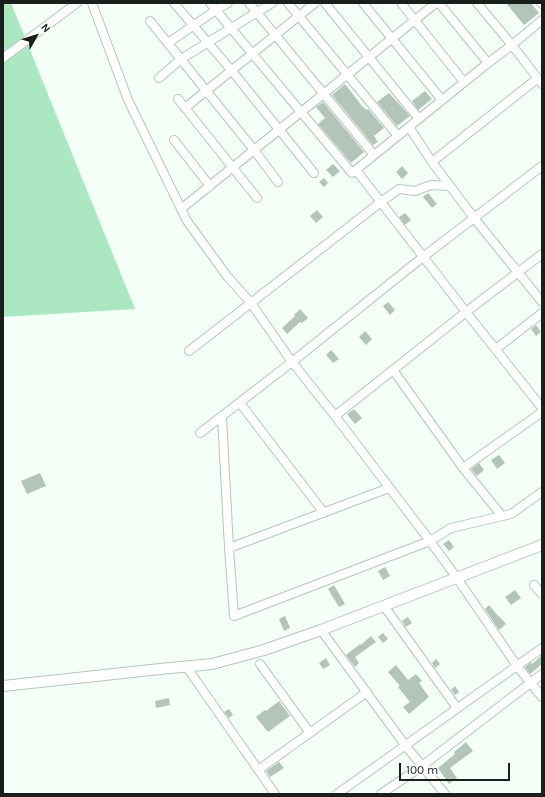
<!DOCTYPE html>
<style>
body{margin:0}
#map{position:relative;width:545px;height:797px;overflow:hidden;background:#f4fff8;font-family:Karla,sans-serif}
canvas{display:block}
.frame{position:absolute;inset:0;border:4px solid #191f1b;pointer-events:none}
.north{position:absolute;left:16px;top:16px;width:40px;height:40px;-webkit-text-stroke:3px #fff;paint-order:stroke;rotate:51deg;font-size:11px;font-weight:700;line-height:16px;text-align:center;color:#191f1b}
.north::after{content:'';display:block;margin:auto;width:14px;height:18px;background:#191f1b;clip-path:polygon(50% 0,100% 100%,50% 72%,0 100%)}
.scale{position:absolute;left:399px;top:763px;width:111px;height:18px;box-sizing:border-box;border:2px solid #191f1b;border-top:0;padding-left:5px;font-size:12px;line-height:14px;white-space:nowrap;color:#191f1b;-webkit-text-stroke:3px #fff;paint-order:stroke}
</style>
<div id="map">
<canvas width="545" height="797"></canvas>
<div class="frame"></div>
<div class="north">N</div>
<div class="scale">100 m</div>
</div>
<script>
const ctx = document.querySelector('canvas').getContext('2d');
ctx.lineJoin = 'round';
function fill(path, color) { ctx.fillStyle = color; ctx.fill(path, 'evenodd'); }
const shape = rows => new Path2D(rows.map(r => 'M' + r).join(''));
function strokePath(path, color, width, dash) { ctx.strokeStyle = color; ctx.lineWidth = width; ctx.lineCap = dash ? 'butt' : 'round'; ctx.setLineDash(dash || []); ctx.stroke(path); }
fill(shape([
 [3,3,11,3,135,309,3,317]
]), '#abe8c2');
fill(shape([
 [506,3,531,3,539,13,524,25],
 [345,84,362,106,367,110,368,109,384,128,374,136,378,142,373,145,332,95],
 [425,91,432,99,418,110,412,101],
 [389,93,410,116,397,126,377,102],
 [323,102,364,152,351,163,318,124,325,118,316,107],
 [333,164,340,171,333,177,326,170],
 [402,166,408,173,402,179,396,172],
 [324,178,328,183,324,187,319,182],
 [428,193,437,204,432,208,423,197],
 [317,210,323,217,316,223,310,216],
 [405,213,411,220,405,225,399,217],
 [388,302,395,310,390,315,383,306],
 [300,309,308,318,302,323,300,322,287,334,282,328,295,316,294,315],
 [536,325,541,332,536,336,531,329],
 [365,331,372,339,366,345,359,337],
 [331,350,339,359,333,363,326,355],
 [354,409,362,418,355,424,347,414],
 [499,455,505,463,497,469,491,460],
 [479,463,484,470,477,476,471,469],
 [40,473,46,486,27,494,21,481],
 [449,540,454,547,449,551,443,544],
 [385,567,390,576,383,580,378,571],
 [334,585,345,604,339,607,328,589],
 [515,590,521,598,511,605,505,597],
 [489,605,499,617,499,616,506,624,499,630,485,609],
 [285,616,290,628,284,631,279,619],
 [408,617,412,623,406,627,402,621],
 [383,633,388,639,383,643,378,637],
 [371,636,376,642,355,657,359,663,355,667,346,655,360,644,361,645],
 [542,655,542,664,530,674,525,667,531,662,532,664],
 [326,658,330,665,323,669,319,663],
 [436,659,440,664,435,668,432,663],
 [396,665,408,680,416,674,422,681,419,683,429,697,409,714,403,707,410,702,398,687,400,686,388,672],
 [455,686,459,692,455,695,451,690],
 [169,698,170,705,156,708,155,701],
 [279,701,290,716,268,732,256,717,265,710,266,711],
 [229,709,233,715,229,718,224,712],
 [466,742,473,751,450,768,457,778,449,784,438,768,455,754,454,752],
 [279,762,284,768,270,777,266,771]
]), '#b3c4b9');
const minor = shape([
 [92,3,128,100,187,221,227,276,251,303,292,362,335,416,430,541,457,578,517,666,542,697],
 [174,3,232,71,314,173],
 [210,3,352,173,488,63],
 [249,3,374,155],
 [288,3,398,136],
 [325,3,419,119],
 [363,3,442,100],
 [401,3,464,82],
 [439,3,488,63,512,45,477,3],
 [541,3,542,4],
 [542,20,512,45,542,84],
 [150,21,254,150,278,182],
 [168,43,216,10,228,3],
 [3,58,77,3],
 [159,78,181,59,272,3],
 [178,99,257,198],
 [185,108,315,3],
 [409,127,432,162,474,218,542,302],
 [174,140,210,186],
 [432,162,538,78],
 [356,170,466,312,542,408],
 [181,209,436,3],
 [496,349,542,313],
 [189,351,381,202,399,189,415,191,431,185,450,186],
 [393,370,463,468,502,516],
 [240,403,324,513],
 [335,416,466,312,542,254],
 [222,417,229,548,234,616,430,541,451,528,511,514,542,492],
 [200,433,292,362,423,257,542,166],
 [463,468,542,412],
 [229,548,389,488],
 [534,585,542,594],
 [384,606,457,708],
 [321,630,405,745,445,794],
 [260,664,310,733],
 [186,666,275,794],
 [258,770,367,692],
 [337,794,542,648],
 [381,794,422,766,542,674]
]);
const tertiary = shape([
 [3,686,160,669,212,664,264,650,321,630,542,545]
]);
strokePath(minor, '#b5c6ba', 10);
strokePath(tertiary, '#b5c6ba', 12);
strokePath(minor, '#fff', 8);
strokePath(tertiary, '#fff', 10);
</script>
